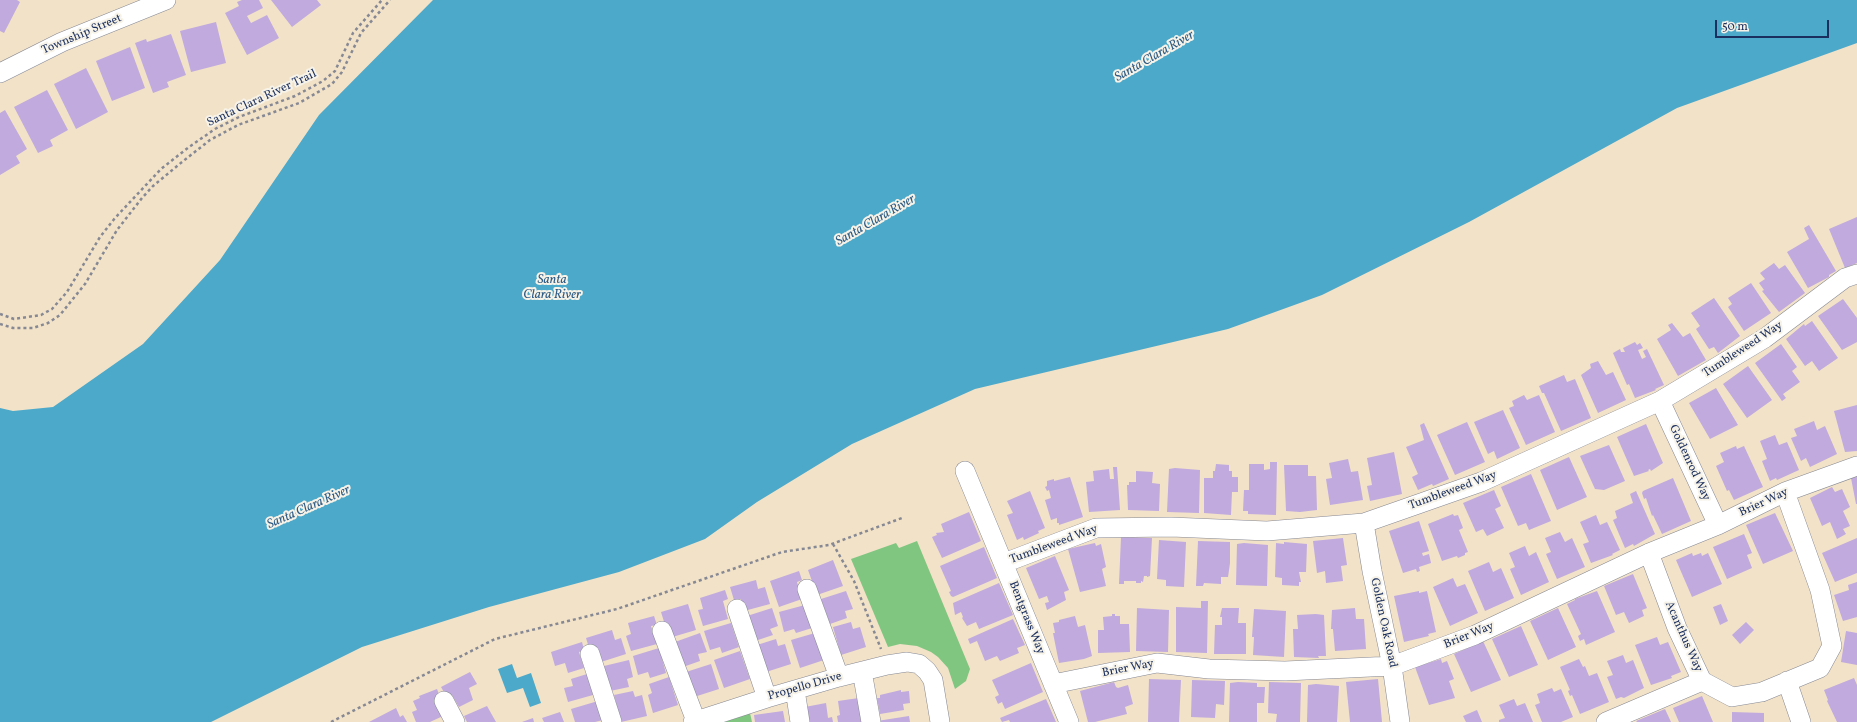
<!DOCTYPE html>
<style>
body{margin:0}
#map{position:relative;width:1857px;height:722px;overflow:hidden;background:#f2e2c8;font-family:Vollkorn,serif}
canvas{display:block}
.scale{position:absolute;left:1715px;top:20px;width:114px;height:18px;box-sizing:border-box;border:2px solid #1b2f5e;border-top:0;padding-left:5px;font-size:12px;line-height:14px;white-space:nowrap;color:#1b2f5e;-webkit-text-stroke:3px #f7f3e8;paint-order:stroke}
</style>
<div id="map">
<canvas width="1857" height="722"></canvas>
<div class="scale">50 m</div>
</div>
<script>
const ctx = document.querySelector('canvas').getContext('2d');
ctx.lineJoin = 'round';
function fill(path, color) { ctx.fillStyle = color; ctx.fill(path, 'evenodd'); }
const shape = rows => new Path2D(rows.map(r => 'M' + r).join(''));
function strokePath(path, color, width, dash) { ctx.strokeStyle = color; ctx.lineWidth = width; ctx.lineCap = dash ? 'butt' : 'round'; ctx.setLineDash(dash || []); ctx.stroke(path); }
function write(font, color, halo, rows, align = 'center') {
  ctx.font = font + ' Vollkorn,serif'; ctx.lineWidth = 4; ctx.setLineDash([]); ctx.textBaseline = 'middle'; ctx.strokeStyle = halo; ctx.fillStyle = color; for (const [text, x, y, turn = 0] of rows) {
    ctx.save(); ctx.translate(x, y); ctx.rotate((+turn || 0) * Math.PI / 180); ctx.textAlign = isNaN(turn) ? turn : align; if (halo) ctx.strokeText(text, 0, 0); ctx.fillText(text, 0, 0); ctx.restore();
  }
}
fill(shape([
 [917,541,970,669,966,681,955,689,948,668,938,657,931,652,917,646,900,644,888,647,851,559,896,543,899,548],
 [750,713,752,722,724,722]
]), '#80c681');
fill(shape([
 [433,0,1857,0,1857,43,1677,108,1469,222,1322,295,1228,329,975,389,852,444,757,502,705,539,619,572,489,607,362,647,211,722,0,722,0,408,13,411,53,407,143,344,220,260,319,115],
 [512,664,517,678,531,673,541,703,530,707,523,688,507,693,498,669]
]), '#4ca9ca');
fill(shape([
 [0,0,17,0,20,2,4,33,0,31],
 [242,0,259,0,263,8,247,16,251,23,267,15,279,38,247,55,225,13,239,6,237,2],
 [271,0,317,0,321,5,292,27],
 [216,22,226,63,191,72,180,31],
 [171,34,186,75,167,82,169,87,153,93,135,43,146,39,147,42],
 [130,47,145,88,112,101,96,61],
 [86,68,108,112,76,129,54,84],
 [47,90,68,130,50,140,53,146,38,153,14,107],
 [5,110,27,149,16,156,20,163,0,175,0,113],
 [1857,217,1857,263,1845,268,1829,229],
 [1809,225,1836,271,1829,275,1829,277,1808,288,1787,252,1809,239,1804,228],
 [1774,263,1779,269,1785,265,1805,293,1779,312,1762,291,1764,290,1759,283,1765,279,1760,273],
 [1751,283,1771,313,1744,331,1728,307,1732,304,1728,298],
 [1714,298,1740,336,1718,353,1714,347,1709,349,1696,329,1700,326,1691,313],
 [1843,299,1857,318,1857,342,1842,350,1818,316],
 [1812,321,1838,358,1819,371,1812,361,1805,366,1786,339,1804,324,1805,326],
 [1672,323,1683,337,1690,333,1706,360,1678,376,1657,339,1671,330,1668,325],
 [1635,342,1637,345,1640,343,1643,348,1638,350,1642,359,1646,357,1643,351,1647,349,1664,385,1655,389,1656,390,1635,398,1629,384,1627,385,1613,353,1620,349,1621,352,1625,352,1623,348],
 [1781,344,1797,367,1792,371,1800,382,1783,394,1786,398,1782,401,1755,363],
 [1598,361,1606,375,1613,372,1626,400,1598,413,1581,375,1591,368,1590,364],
 [1748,366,1772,400,1747,418,1723,384],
 [1564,375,1567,382,1575,379,1591,418,1561,431,1544,393,1542,393,1539,386],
 [1716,388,1738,425,1710,439,1689,403],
 [1524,395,1527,400,1539,395,1555,432,1526,445,1509,408,1514,406,1512,401],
 [1857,405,1857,451,1845,452,1834,411],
 [1503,410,1520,448,1497,459,1494,451,1488,454,1474,422],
 [1814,421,1817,430,1825,426,1837,454,1810,467,1806,458,1801,461,1791,438,1797,436,1794,429],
 [1467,422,1485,462,1455,475,1437,435],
 [1424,423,1449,479,1433,486,1432,484,1418,490,1412,477,1418,474,1406,447,1424,440,1420,425],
 [1646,424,1663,463,1651,471,1650,469,1648,470,1649,471,1634,476,1617,437],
 [1775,435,1779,445,1787,442,1799,470,1777,480,1776,478,1770,481,1762,461,1767,459,1760,441],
 [1609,445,1625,481,1604,490,1595,489,1580,456],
 [1736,446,1737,449,1744,446,1763,487,1734,500,1729,490,1727,491,1716,466,1724,462,1720,453],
 [1394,452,1402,494,1370,501,1367,486,1372,485,1367,458],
 [1569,457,1587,497,1557,510,1540,470],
 [1348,459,1351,472,1358,471,1363,500,1330,505,1326,479,1332,478,1329,463],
 [1270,462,1277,462,1276,515,1248,514,1248,511,1243,511,1244,490,1249,490,1249,464,1264,464,1264,470,1270,469],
 [1216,464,1229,465,1229,471,1232,471,1232,477,1238,477,1238,492,1232,492,1231,515,1204,513,1204,478,1213,478,1213,471,1215,471],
 [1284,465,1308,465,1308,476,1316,476,1317,510,1300,512,1286,511],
 [1113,467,1117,467,1120,510,1089,512,1086,482,1094,481,1093,471,1109,469,1110,479,1114,479],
 [1175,468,1200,470,1199,513,1167,512,1169,469],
 [1136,471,1153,472,1152,483,1160,484,1159,511,1128,510,1127,485,1129,485,1129,482,1136,482],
 [1531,474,1551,521,1529,530,1526,523,1518,526,1501,487],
 [1070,477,1083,517,1059,525,1059,523,1057,523,1057,518,1051,520,1045,500,1051,498,1049,490,1047,491,1045,487,1047,486,1047,481,1054,479,1054,481],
 [1857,477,1857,504,1856,504,1851,478],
 [1673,478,1691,521,1662,534,1653,515,1652,516,1646,498,1644,499,1642,493,1643,491],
 [1832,487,1835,492,1842,489,1850,507,1843,511,1850,526,1843,529,1846,534,1837,539,1830,522,1822,526,1810,498],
 [1494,490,1501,506,1495,509,1504,528,1487,536,1483,529,1476,532,1463,503],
 [1030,491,1045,528,1038,531,1039,533,1024,540,1023,537,1017,540,1007,515,1013,513,1007,501],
 [1636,491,1655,534,1634,546,1633,544,1625,548,1613,520,1617,518,1615,511,1633,503,1630,494],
 [969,512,981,541,942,558,932,537,937,535,936,533,944,532,941,524],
 [1775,513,1793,551,1763,564,1746,525],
 [1453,514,1454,516,1458,515,1463,528,1459,530,1468,552,1465,553,1465,555,1458,558,1457,556,1442,561,1428,524],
 [1596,515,1600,525,1607,522,1620,550,1612,554,1613,555,1591,563,1583,544,1589,542,1580,522],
 [1419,521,1429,551,1422,553,1423,556,1429,554,1431,563,1419,567,1420,571,1417,572,1416,569,1403,573,1389,531],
 [1560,532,1565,542,1572,538,1585,567,1557,579,1546,554,1551,552,1545,538],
 [1744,534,1752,553,1747,555,1752,568,1727,579,1713,547],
 [1121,537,1152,538,1150,576,1147,577,1147,576,1144,576,1143,582,1141,581,1141,583,1136,583,1136,581,1124,581,1124,584,1119,584],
 [1343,538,1347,565,1341,566,1343,581,1326,583,1325,571,1317,573,1313,541],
 [1857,538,1857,573,1835,582,1822,553],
 [1159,540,1186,542,1184,587,1166,586,1166,580,1157,579],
 [1198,541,1230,542,1230,563,1228,577,1221,577,1221,584,1204,583,1203,586,1196,586],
 [1284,542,1307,544,1306,572,1299,572,1301,582,1299,582,1299,586,1282,585,1282,578,1275,577,1276,543,1284,544],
 [1095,543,1096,546,1101,544,1106,567,1102,569,1106,586,1080,592,1068,549],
 [1244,543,1268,545,1267,586,1236,585,1237,544],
 [1525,546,1529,556,1536,552,1549,582,1521,595,1510,569,1515,567,1509,553],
 [984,547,997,578,953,597,951,596,949,592,951,591,940,566],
 [1692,553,1693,556,1701,553,1702,556,1708,553,1722,584,1692,597,1676,560],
 [1055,556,1069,590,1064,592,1066,600,1047,610,1045,603,1049,602,1047,596,1039,599,1026,568],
 [833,560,843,586,817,595,808,570],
 [1489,562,1493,572,1501,568,1514,598,1485,611,1468,571],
 [799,571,802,580,797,582,802,599,779,607,770,581],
 [1633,574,1647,608,1642,610,1644,616,1629,623,1624,612,1616,615,1604,586],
 [1453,578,1457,587,1465,584,1478,613,1450,626,1433,587],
 [756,580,758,589,765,587,770,604,744,611,741,599,734,600,730,587],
 [1857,582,1857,617,1843,621,1834,595,1849,590,1848,585],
 [999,583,1013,615,979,629,976,622,967,626,962,618,963,617,961,612,955,615,953,603],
 [725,590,728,599,723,601,728,619,703,626,698,610,703,609,700,598],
 [846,591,853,609,845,611,847,618,830,624,821,599],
 [1419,591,1419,593,1427,591,1436,632,1428,634,1429,636,1404,642,1394,596],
 [1597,591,1615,632,1586,645,1584,639,1580,641,1578,636,1581,634,1567,604,1575,600,1575,599],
 [1201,601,1208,601,1207,653,1176,652,1176,607,1201,608],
 [688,604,696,630,669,638,661,612],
 [1721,604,1728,621,1720,625,1713,607],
 [805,605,812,628,796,633,794,629,784,632,779,612],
 [772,608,778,626,770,629,773,635,755,641,747,616],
 [1137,608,1169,610,1168,652,1136,651],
 [1222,608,1239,608,1238,623,1246,623,1246,654,1214,654,1215,625,1222,625,1222,617,1220,617],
 [1355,608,1356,619,1364,619,1366,649,1335,651,1333,629,1331,629,1332,610],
 [1558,608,1576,647,1548,660,1530,621],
 [1254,609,1286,611,1284,657,1253,655,1254,637,1252,637],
 [1112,614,1115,614,1115,616,1120,616,1120,624,1129,624,1130,652,1098,653,1098,630,1104,630,1103,617,1112,616],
 [1316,614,1324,615,1326,656,1318,656,1319,658,1294,657,1293,629,1298,629,1297,615],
 [654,616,657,625,651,626,657,644,631,651,626,636,631,634,628,623],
 [1075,616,1078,627,1085,625,1092,656,1084,659,1059,663,1053,633,1055,633,1053,623,1059,622,1059,620],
 [1013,619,1025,645,1017,648,1019,653,1000,661,997,656,985,661,977,641,970,644,968,639],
 [851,622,853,629,860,627,866,647,841,655,833,627],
 [1746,622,1754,630,1740,644,1732,635],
 [731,623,739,647,722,653,720,647,710,650,704,631],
 [1521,626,1538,665,1509,677,1492,639],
 [612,630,615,640,621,638,626,654,601,662,590,651,586,638],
 [1846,631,1857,633,1857,665,1841,662],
 [700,633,707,652,698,654,700,661,683,667,675,642],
 [815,633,824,660,800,668,791,640],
 [1657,637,1660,645,1668,642,1681,672,1671,676,1672,678,1651,685,1635,645],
 [776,639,778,646,785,644,791,664,766,672,757,645],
 [1483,641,1501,680,1471,692,1454,654],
 [582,642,584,650,579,652,584,668,568,673,565,663,555,666,551,652],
 [659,648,666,673,650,678,648,672,638,675,633,656],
 [740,651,750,679,724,688,714,660],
 [1623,655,1626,663,1633,660,1644,688,1624,698,1621,697,1616,699,1607,677,1613,675,1607,661],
 [1441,659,1442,663,1447,661,1454,679,1449,681,1455,698,1429,705,1415,667],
 [1579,659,1583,667,1585,666,1589,676,1597,673,1609,702,1580,714,1572,695,1570,696,1568,691,1570,690,1560,667],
 [629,660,633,677,627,679,629,687,610,691,604,666],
 [1031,663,1043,692,1005,709,1002,702,998,704,995,697,999,695,992,680],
 [711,664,719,689,694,697,686,672],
 [470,672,477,684,469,688,473,700,459,707,452,695,449,696,445,694,441,687],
 [587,674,593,695,568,702,564,688,573,686,571,679],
 [669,677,678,705,653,713,648,695,652,693,649,684],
 [1854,678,1857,685,1857,722,1837,722,1827,701,1828,700,1824,690],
 [1149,679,1181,680,1179,722,1148,722],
 [1378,679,1382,722,1350,722,1346,682],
 [1192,680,1225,681,1224,705,1216,704,1215,718,1191,717],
 [1114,682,1116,687,1118,688,1128,685,1133,704,1125,707,1127,714,1095,722,1088,722,1080,691],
 [1238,682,1257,683,1257,687,1265,687,1264,703,1257,703,1257,722,1229,722,1230,683],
 [1269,682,1301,683,1300,722,1276,722,1277,714,1268,713],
 [1316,684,1339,686,1337,722,1307,722,1308,685],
 [1552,688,1554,692,1561,689,1573,717,1561,722,1542,722,1535,705,1540,703,1537,694],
 [437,689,440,697,443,716,430,722,416,722,412,712,417,710,413,701,420,698,419,696],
 [901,690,901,692,909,691,910,703,903,704,904,710,880,714,877,698,880,698,880,695],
 [633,691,635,697,642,695,647,716,621,722,614,695],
 [1702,696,1713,722,1679,722,1673,708],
 [859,698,861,722,838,722,837,716,840,715,838,701],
 [1046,699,1056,722,1010,722,1009,720,1002,722,1000,718],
 [1514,699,1517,706,1525,703,1533,722,1499,722,1499,720,1505,718,1499,705],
 [598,701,603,720,595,722,575,722,571,709],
 [826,703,828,718,832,717,833,722,808,722,805,707],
 [487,706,496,722,467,722,464,716],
 [396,708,400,717,403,715,407,722,369,722],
 [1665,709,1671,722,1637,722,1636,721],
 [1477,710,1482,722,1466,722,1463,716],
 [783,711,785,722,755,722,754,715],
 [560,712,564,722,544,722,542,718],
 [1732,712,1764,713,1764,722,1732,722],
 [909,716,910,722,878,722,877,721],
 [533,718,534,722,522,722]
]), '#c0aade');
const minor = shape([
 [0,73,62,42,166,0],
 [1660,401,1718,525],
 [965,471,1069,722],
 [1364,523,1372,571,1392,666,1400,722],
 [1649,553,1677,628,1702,681,1732,697,1762,692,1820,668,1832,646,1820,590,1785,492],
 [1004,563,1096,528,1171,527,1267,531,1364,523,1481,482,1660,401,1765,338,1845,278,1857,274],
 [807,589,839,677],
 [737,609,767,698],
 [662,631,696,721],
 [590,654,612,722],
 [862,671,871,722],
 [1787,681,1801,722],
 [1053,684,1157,663,1209,669,1285,671,1392,666,1475,635,1649,553,1718,525,1785,492,1857,466],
 [795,690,800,722],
 [444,701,455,722],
 [693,722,767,698,839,677,887,665,907,662,919,664,927,671,933,680,940,722],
 [1606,722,1702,681]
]);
strokePath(minor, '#868893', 20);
strokePath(shape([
 [0,314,14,319,41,315,52,309,67,292,100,237,115,218,161,169,189,147,215,129,239,117,295,96,323,81,335,71,353,33,382,0],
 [0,324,13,328,33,328,48,323,60,315,85,284,117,230,142,198,153,186,182,162,210,140,238,125,299,103,332,84,342,72,361,33,390,0],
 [833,544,854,581,881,649],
 [331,722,495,639,617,609,782,552,829,545,902,518]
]), '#868893', 2.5, [3, 3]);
strokePath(minor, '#fff', 19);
write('12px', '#1b2f5e', '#f7f3e8', [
 ["Township Street",82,35,-23],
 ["Santa Clara River Trail",262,99,-25],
 ["Tumbleweed Way",1743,350,-33],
 ["Goldenrod Way",1689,463,65],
 ["Tumbleweed Way",1453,491,-20],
 ["Brier Way",1764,503,-25],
 ["Tumbleweed Way",1054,545,-20],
 ["Bentgrass Way",1026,618,68],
 ["Golden Oak Road",1383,623,78],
 ["Brier Way",1469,636,-22],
 ["Acanthus Way",1683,637,66],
 ["Brier Way",1128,669,-11],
 ["Propello Drive",805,687,-16]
]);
write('italic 13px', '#2c5a84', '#f7f3e8', [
 ["Santa Clara River",1155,57,-30],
 ["Santa Clara River",876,221,-30],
 ["Santa",552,281],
 ["Clara River",552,296],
 ["Santa Clara River",309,508,-24]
]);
</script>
